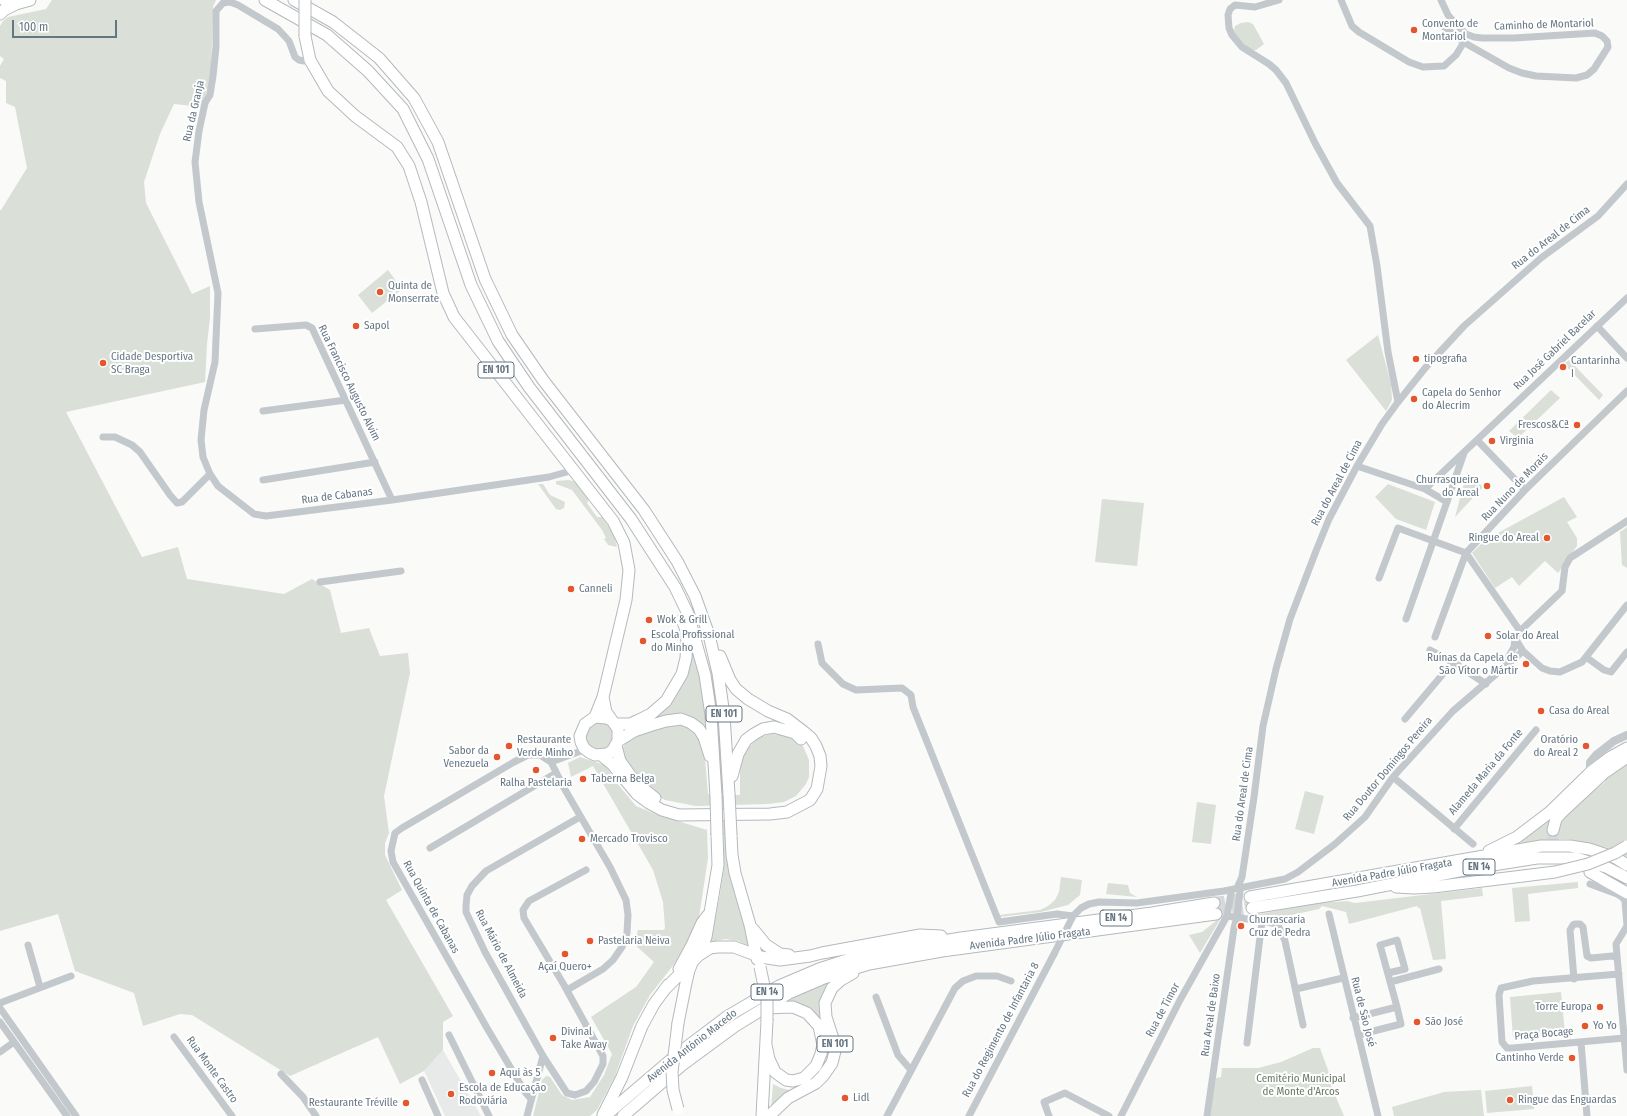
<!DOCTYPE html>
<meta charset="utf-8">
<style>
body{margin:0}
#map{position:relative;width:1627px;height:1116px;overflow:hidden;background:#fafaf8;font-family:"Fira Sans Condensed",sans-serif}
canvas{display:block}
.scale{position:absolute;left:12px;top:20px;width:105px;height:18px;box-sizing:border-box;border:2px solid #657683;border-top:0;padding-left:5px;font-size:12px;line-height:14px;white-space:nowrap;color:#657683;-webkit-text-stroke:3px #fff;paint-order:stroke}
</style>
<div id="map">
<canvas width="1627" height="1116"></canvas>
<div class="scale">100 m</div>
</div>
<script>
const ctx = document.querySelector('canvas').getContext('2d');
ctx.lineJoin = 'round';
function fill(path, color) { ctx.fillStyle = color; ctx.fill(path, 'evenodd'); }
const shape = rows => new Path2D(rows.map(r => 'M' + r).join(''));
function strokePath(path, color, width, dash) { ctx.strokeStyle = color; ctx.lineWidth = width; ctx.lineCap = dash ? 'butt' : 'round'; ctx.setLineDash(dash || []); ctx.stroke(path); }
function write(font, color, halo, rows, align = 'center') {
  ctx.font = font + ' "Fira Sans Condensed",sans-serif'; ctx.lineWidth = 4; ctx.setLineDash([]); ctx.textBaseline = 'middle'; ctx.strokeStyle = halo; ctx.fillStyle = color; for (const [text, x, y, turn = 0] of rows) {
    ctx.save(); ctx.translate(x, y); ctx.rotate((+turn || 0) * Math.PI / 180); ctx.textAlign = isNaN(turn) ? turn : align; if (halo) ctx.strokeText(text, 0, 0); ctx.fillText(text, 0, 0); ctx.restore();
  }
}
fill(shape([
 [443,1050,481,1116,445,1116,424,1071]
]), '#e8e9e9');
fill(shape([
 [52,0,216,0,213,7,211,79,202,107,174,104,160,134,144,182,146,203,192,294,210,286,210,318,207,344,205,382,66,412,142,557,178,547,187,579,284,594,312,579,330,590,341,633,369,628,380,656,408,653,410,673,384,796,389,833,385,843,385,855,402,890,386,900,453,1016,443,1022,443,1050,424,1071,400,1084,378,1037,290,1076,192,1015,180,1014,143,1026,134,993,75,971,58,914,0,931,0,210,1,210,27,168,15,107,6,103,6,81,0,78,0,66,4,59,0,56,0,26,3,21,8,17,46,9],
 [1248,22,1253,24,1264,44,1256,50,1251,50,1235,36,1234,30,1235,26,1241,23],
 [388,270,402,289,372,313,358,295],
 [1378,335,1391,384,1392,400,1386,411,1346,360],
 [1569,360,1603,395,1599,400,1564,364],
 [1551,390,1560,398,1518,438,1509,431],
 [1467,472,1483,487,1455,517],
 [568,480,573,481,579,486,589,499,587,503,597,517,602,517,614,535,617,547,608,545,604,539,606,538,602,530,572,490,556,484,556,481],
 [538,484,543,484,550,495,565,502,564,508,560,510,556,509],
 [1388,484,1435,502,1426,530,1396,519,1375,497],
 [1564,497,1577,517,1567,522,1577,538,1577,546,1558,573,1545,561,1519,586,1512,577,1495,588,1472,553,1485,540],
 [1102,499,1144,503,1137,566,1095,562],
 [1627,527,1627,568,1622,565,1620,532],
 [692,646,699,669,708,731,701,724,691,718,623,734,622,728,653,715],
 '586 736a14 14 0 1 1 28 0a14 14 0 1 1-28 0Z',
 [676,724,688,726,697,732,704,746,708,794,740,795,740,771,742,758,748,748,758,738,771,734,786,735,795,739,803,746,809,760,809,777,806,784,796,796,784,802,768,804,696,806,665,800,654,794,631,772,621,751,628,739,666,726],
 [580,757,605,765,616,782,636,806,658,815,707,830,708,858,699,917,693,931,675,963,650,995,633,1026,615,1076,597,1110,590,1116,533,1116,542,1080,546,1076,550,1077,562,1095,572,1100,590,1097,604,1075,612,1054,591,1017,636,987,654,962,634,944,638,930,664,930,665,928,663,902,653,870,593,766,571,777,568,763],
 [1627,764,1627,857,1608,848,1568,839,1556,839,1522,843,1521,840,1536,830,1551,817,1559,824,1575,805,1605,782,1605,779],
 [1305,791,1324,796,1314,834,1295,829],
 [1197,802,1216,805,1211,844,1192,842],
 [723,820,727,820,752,948,738,941,725,939,711,942,720,894,724,867],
 [1061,877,1082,880,1080,895,1068,905,1041,912,1000,917,999,915,1040,910,1048,906,1055,900,1059,892],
 [1578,882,1578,888,1528,894,1530,921,1515,922,1512,888],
 [1108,883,1128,885,1130,893,1137,897,1106,894],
 [1482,888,1483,896,1441,901,1446,959,1433,960,1420,908,1418,908,1417,906,1349,924,1346,912,1322,906,1319,909,1287,916,1289,924,1284,925,1273,918,1250,915,1246,910,1244,904,1245,895,1249,890,1254,915,1318,903,1347,901,1355,903],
 [1221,896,1225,902,1226,907,1224,913,1200,953,1189,935,1202,932,1217,920,1213,897],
 [834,981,829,987,832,1049,829,1063,820,1075,771,1109,773,1084,781,1088,789,1090,796,1088,808,1082,819,1073,828,1063,830,1049,828,1035,823,1022,816,1014,802,1004,787,1000,803,992],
 [1561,992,1565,1033,1513,1038,1510,997],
 [1313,1048,1320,1048,1321,1051,1328,1070,1332,1088,1344,1116,1210,1116,1216,1078,1221,1077,1222,1068,1258,1068,1281,1062],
 [1532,1086,1534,1109,1487,1113,1485,1091],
 [1481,1090,1484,1116,1394,1116,1392,1107,1444,1092]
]), '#dadfd7');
strokePath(shape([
 [1553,830,1553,840,1555,846,1561,855,1571,861],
 [1214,903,1250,897],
 [1216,914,1252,908]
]), '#d5d9db', 11, [11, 5.5]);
const primary = shape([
 [4,0,16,4,30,0],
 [0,14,4,10,16,4],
 [305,36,310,60,328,91,355,116,397,147,409,166,421,202,443,293,454,317,613,521,624,543,629,570,626,600,603,697,595,717],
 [603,697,606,712,618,729,618,741,612,751,607,754,595,755,589,752,584,748,581,742,580,736,585,724,595,717,606,718,611,720]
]);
const trunk = shape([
 [265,0,327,35,368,71,403,109,428,159,471,285,498,341,529,387,631,519,675,587,688,614,705,675,711,715,716,796],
 [294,0,333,22,379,58,414,98,438,142,485,279,512,335,543,380,644,510,677,561,695,596,709,635,718,673,724,715,729,794],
 [615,724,630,724,639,720,651,714,666,701,682,674,686,658,687,641,685,627,682,620],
 [618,741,634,731,652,725,666,721,681,719,691,723,699,729,704,737,710,756],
 [616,746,620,761,630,775,640,786,655,798],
 [601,755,612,764,637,794,649,803,662,810,679,815,770,814,787,812,810,800,817,789,821,766,820,756,816,746,811,738,804,732,787,719,768,711,748,699,736,689,730,680,720,656],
 [732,776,738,754,746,740,754,734,763,729,774,727,795,733,801,739],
 [1553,830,1556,819,1560,814,1604,773,1627,757],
 [731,835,732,855,735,873,750,925,757,959],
 [1489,851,1517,837,1550,812,1592,771,1609,758,1627,748],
 [1590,872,1627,893],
 [1396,887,1414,888,1433,887,1523,876],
 [1250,897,1541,846,1570,846,1589,849,1616,858,1627,865],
 [1252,908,1357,891,1474,868,1537,858,1576,858,1606,867,1627,878],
 [753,929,766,945,780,954,789,955],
 [699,955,706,937,718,865,717,835],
 [679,969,692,945,702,923,708,915],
 [665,989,699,955,710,948,717,947,734,947,761,957,780,960,810,956,822,953,920,935,941,936],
 [678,1023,686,983,689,970,692,963],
 [766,1045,769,1059,775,1072,786,1080,793,1081,804,1078,816,1066,821,1054,823,1045,819,1026,807,1013,793,1007,766,1008],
 [603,1115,622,1077,642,1026,654,1004,668,985],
 [605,1116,679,1053,728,1016,779,986,819,969,853,958,888,950,961,938,1152,913,1214,903],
 [623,1116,682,1065,735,1026,789,993,824,978,869,964,942,951,1216,914],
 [762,1116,767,1021],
 [769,1116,788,1098,816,1083,823,1076,832,1063,835,1051,835,1045,826,1017,825,1003,832,988,841,980,853,973]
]);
strokePath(primary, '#b5babe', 13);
strokePath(trunk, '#b4b9bd', 13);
strokePath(shape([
 [1279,0,1255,7,1235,5,1230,9,1228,15,1229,28,1232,35,1242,47,1269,64,1276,70,1286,83,1315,143,1337,183,1370,226,1377,266,1388,352,1398,402],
 [1341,0,1352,26,1359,32,1409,62,1423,67,1444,66,1456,55,1464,42],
 [1441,0,1448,15,1454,22,1466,34,1474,37,1482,38,1514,38,1595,33,1602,36,1607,41,1608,47,1594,69,1587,75,1576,78,1536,76,1522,73,1509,68,1465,43,1443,26],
 [310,60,304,61,299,60,295,57,289,41,278,29,238,5,230,2,223,3,216,11,216,47,213,76,210,95,205,103,199,131,195,162,199,202,218,293,215,362,204,410,201,440,203,457,210,474,218,486,254,514,266,516,392,500,549,477,574,470],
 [1597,326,1627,358],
 [255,329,306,325,312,328,392,500],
 [263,411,346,400],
 [103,437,115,437,132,445,140,452,170,495,177,503,182,502,210,474],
 [1477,440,1525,490],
 [1357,466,1425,489,1627,298],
 [263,480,375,462],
 [1425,489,1447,502],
 [1466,553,1520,631],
 [1379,578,1398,528,1466,553],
 [320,582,401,571],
 [1406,619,1464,453],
 [1435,637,1466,553,1525,490,1627,391],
 [1515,638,1523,651,1542,668,1550,671,1560,672,1582,662,1627,605],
 [818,644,822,663,843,684,856,690,902,688,911,695,913,707,999,922,1057,914,1073,916,1081,908,1089,904,1099,902,1137,903,1224,891,1285,879,1298,872,1335,844,1365,817,1393,777,1453,711,1523,651],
 [1430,650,1453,662,1486,684],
 [1586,657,1604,670,1611,672,1627,652],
 [1504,665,1514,647,1515,638,1520,631,1562,591,1565,567,1570,558,1627,521],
 [1405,719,1453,662],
 [551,762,564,788,610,867,626,900,628,915,627,933,622,947,613,960,603,969,567,990],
 [551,762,581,751,588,752],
 [1393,777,1473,844],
 [580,817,486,871,472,886,467,895,466,906,466,912,485,952,543,1056,567,1093,575,1095,586,1091,594,1082,603,1064,603,1056,564,985,524,918,523,910,529,901,586,870],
 [1454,829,1536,730],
 [430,848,556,773],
 [1590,884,1617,894,1622,897,1625,901,1627,926,1616,944,1627,1070],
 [1237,888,1242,877,1254,797,1263,726,1276,669,1290,619,1316,551,1329,519,1357,466,1382,424,1398,402,1426,367,1464,326,1541,258,1598,216,1627,184],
 [1329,914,1378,1116],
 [28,945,40,987],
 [1388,973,1405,969,1397,940,1380,945,1397,1007],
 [1619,974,1533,981,1501,988,1499,995,1502,1042,1507,1048,1513,1048,1624,1038],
 [1574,979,1570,930,1573,925,1575,924,1580,924,1583,927,1587,956,1591,958,1612,956,1617,958],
 [1390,982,1439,969],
 [1296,989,1343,978],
 [876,997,898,1055,911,1070],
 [0,1003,71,976],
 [0,1008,76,1116],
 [1353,1018,1397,1007,1401,1024,1358,1035],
 [0,1022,67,1116],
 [449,1035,489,1116],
 [174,1037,232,1116],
 [1581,1042,1587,1116],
 [1247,1043,1262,921],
 [0,1052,14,1042],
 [281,1074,303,1097,316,1116],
 [422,1080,438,1116],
 [531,1099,525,1092,487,1028,393,862,391,851,395,833,402,828,514,762,528,755,540,755,551,762],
 [527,1116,543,1056],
 [887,1116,955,988,963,981,976,976,997,976,1011,981],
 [969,1116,1054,954],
 [1049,1116,1044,1102,1065,1093,1109,1116],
 [1121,1116,1180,1000,1227,916,1268,922,1278,925,1285,941,1303,1025],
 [1207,1116,1234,928,1237,917]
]), '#c3c8cc', 7);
strokePath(shape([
 [1587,774,1590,768,1590,762,1596,755,1614,741,1627,735]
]), '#c3c8cc', 8);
strokePath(primary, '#fff', 11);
strokePath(trunk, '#fff', 11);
const primaryBridge = shape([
 [305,36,305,0]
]);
const trunkBridge = shape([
 [729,794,731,835],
 [716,796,717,835],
 [1523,876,1555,872,1588,864,1615,853,1627,846],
 [760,967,767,1000,767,1021],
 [678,1109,673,1090,672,1072,678,1023]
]);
strokePath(primaryBridge, '#b5babe', 13, []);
strokePath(trunkBridge, '#b4b9bd', 13, []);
strokePath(shape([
 [1227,916,1231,893],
 [1237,917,1240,892],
 [1054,954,1073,916]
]), '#c3c8cc', 7);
strokePath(primaryBridge, '#fff', 11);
strokePath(trunkBridge, '#fff', 11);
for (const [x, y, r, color] of [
 [1414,30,4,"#e4572e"],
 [380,292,4,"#e4572e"],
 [356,326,4,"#e4572e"],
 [1416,359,4,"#e4572e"],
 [103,363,4,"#e4572e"],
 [1563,367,4,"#e4572e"],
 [1414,399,4,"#e4572e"],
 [1577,425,4,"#e4572e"],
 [1492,441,4,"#e4572e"],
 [1487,486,4,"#e4572e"],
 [1547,538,4,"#e4572e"],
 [571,589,4,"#e4572e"],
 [649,620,4,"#e4572e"],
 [1488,636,4,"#e4572e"],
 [643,641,4,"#e4572e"],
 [1526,664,4,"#e4572e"],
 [1541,711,4,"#e4572e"],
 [509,746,4,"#e4572e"],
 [1586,746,4,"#e4572e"],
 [497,757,4,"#e4572e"],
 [536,770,4,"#e4572e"],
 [583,779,4,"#e4572e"],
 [582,839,4,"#e4572e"],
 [1241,926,4,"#e4572e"],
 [590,941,4,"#e4572e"],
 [565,954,4,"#e4572e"],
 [1600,1007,4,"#e4572e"],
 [1417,1022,4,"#e4572e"],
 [1585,1026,4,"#e4572e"],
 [553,1038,4,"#e4572e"],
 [1572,1058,4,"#e4572e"],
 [492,1073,4,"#e4572e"],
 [451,1094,4,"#e4572e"],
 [845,1098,4,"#e4572e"],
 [1510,1100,4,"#e4572e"],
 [406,1103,4,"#e4572e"]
]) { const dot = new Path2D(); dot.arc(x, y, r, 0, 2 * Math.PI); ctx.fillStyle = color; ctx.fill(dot); strokePath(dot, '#fff', 1.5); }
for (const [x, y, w] of [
 [496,370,36],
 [724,714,36],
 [1479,867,32],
 [1116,918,32],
 [767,992,32],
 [835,1044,36]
]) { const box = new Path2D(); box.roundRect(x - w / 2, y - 8, w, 16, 3); ctx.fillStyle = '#fff'; ctx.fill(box); strokePath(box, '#657683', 1); }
write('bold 10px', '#657683', null, [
 ["EN 101",496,370],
 ["EN 101",724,714],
 ["EN 14",1479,867],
 ["EN 14",1116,918],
 ["EN 14",767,992],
 ["EN 101",835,1044]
]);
write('11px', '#657683', '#fff', [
 ["Convento de",1422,24],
 ["Montariol",1422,37],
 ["Quinta de",388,286],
 ["Monserrate",388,299],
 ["Sapol",364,326],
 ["Cidade Desportiva",111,357],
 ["SC Braga",111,370],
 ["tipografia",1424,359],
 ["Cantarinha",1571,361],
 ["I",1571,374],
 ["Capela do Senhor",1422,393],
 ["do Alecrim",1422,406],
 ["Frescos&Cª",1569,425,"right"],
 ["Virginia",1500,441],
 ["Churrasqueira",1479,480,"right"],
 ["do Areal",1479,493,"right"],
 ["Ringue do Areal",1539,538,"right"],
 ["Canneli",579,589],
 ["Wok & Grill",657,620],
 ["Escola Profissional",651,635],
 ["do Minho",651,648],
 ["Solar do Areal",1496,636],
 ["Ruínas da Capela de",1518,658,"right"],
 ["São Vítor o Mártir",1518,671,"right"],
 ["Casa do Areal",1549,711],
 ["Restaurante",517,740],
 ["Verde Minho",517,753],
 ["Oratório",1578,740,"right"],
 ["do Areal 2",1578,753,"right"],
 ["Sabor da",489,751,"right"],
 ["Venezuela",489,764,"right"],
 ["Taberna Belga",591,779],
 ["Ralha Pastelaria",536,783,"center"],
 ["Mercado Trovisco",590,839],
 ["Churrascaria",1249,920],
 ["Cruz de Pedra",1249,933],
 ["Pastelaria Neiva",598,941],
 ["Açaí Quero+",565,967,"center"],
 ["Torre Europa",1592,1007,"right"],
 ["São José",1425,1022],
 ["Yo Yo",1593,1026],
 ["Divinal",561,1032],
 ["Take Away",561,1045],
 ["Cantinho Verde",1564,1058,"right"],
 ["Aqui às 5",500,1073],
 ["Escola de Educação",459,1088],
 ["Rodoviária",459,1101],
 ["Lidl",853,1098],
 ["Ringue das Enguardas",1518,1100],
 ["Restaurante Tréville",398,1103,"right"]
], 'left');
write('11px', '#657683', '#fff', [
 ["Caminho de Montariol",1544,25,-2],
 ["Rua da Granja",194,111,-77],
 ["Rua do Areal de Cima",1551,238,-38],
 ["Rua José Gabriel Bacelar",1555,350,-44],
 ["Rua Francisco Augusto Alvim",349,383,64],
 ["Rua do Areal de Cima",1337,483,-62],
 ["Rua Nuno de Morais",1515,487,-46],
 ["Rua de Cabanas",337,496,-7],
 ["Rua Doutor Domingos Pereira",1388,769,-50],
 ["Alameda Maria da Fonte",1486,772,-50],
 ["Rua do Areal de Cima",1243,794,-82],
 ["Avenida Padre Júlio Fragata",1392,873,-10],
 ["Rua Quinta de Cabanas",431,907,61],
 ["Avenida Padre Júlio Fragata",1030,939,-7],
 ["Rua Mário de Almeida",501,954,62],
 ["Rua de Timor",1163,1010,-62],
 ["Rua de São José",1363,1012,76],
 ["Rua Areal de Baixo",1211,1015,-82],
 ["Rua do Regimento de Infantaria 8",1001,1030,-62],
 ["Praça Bocage",1544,1034,-5],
 ["Avenida António Macedo",692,1046,-38],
 ["Rua Monte Castro",212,1070,54]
]);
write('11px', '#687a64', '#fff', [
 ["Cemitério Municipal",1301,1079],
 ["de Monte d'Arcos",1301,1092]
]);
</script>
